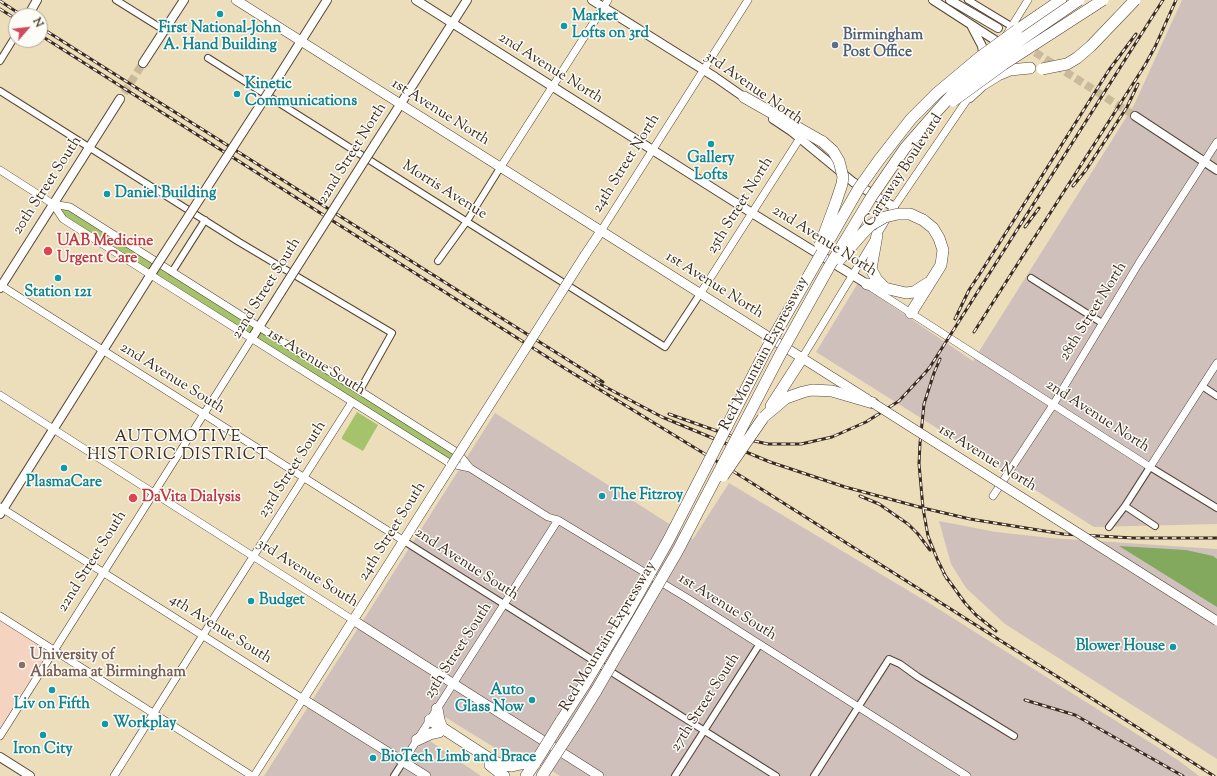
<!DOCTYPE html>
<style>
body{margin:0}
#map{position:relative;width:1217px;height:776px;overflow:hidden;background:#ecdebb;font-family:"Sorts Mill Goudy",serif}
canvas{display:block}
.north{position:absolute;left:8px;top:8px;width:40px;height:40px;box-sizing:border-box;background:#fdfcf7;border:1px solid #afa8a0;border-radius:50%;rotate:62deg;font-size:11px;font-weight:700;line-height:16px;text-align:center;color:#3b2a1e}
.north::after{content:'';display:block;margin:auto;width:14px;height:18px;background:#d1495b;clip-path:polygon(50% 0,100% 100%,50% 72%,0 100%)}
</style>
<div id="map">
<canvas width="1217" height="776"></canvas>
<div class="north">N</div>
</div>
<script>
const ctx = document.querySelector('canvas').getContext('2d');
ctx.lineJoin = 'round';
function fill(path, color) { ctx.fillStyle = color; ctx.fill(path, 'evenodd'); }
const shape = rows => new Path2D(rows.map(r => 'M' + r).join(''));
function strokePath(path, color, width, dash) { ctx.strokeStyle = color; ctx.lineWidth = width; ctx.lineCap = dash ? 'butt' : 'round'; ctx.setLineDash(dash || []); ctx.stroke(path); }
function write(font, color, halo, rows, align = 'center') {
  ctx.font = font + ' "Sorts Mill Goudy",serif'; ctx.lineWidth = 3; ctx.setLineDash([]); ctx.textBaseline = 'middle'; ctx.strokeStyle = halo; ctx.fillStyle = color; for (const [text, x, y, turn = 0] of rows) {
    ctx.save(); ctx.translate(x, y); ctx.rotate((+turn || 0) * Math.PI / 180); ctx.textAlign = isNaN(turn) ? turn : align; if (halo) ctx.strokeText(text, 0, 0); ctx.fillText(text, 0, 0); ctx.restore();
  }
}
fill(shape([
 [0,617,54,650,0,736]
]), '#f4d3c0');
fill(shape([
 [1182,0,1217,0,1217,524,1094,527,816,352,858,283,973,361,1134,105],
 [495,413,693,539,729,483,929,603,1178,760,1199,776,560,776,523,752,500,751,445,717,430,741,481,776,264,776],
 [939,521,996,532,1051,538,1217,549,1217,759,1005,624,966,588,951,564]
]), '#d0c0bc');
fill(shape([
 [62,210,69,210,456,455,463,464,452,462,65,216],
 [357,412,378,425,363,451,342,439,342,437]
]), '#a4c36b');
fill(shape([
 [1119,546,1186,550,1213,556,1217,559,1217,607]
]), '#83a95f');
strokePath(shape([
 [1025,46,1135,116],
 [124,93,143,63]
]), '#c9ba9c', 8, [8, 4]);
const minor = shape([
 [116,0,164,30],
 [968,0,1011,26],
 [208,58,665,347,700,294],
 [0,61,16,35],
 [0,91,239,242,392,333,360,390],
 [438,261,467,221,500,168],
 [172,272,205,220],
 [1031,278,1102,323],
 [1202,386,1217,396],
 [1125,506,1155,526],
 [1109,527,1125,506,1150,467,1217,508],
 [404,541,776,776],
 [394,776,403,762],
 [675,776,759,645],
 [814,776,889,659,900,664,918,677,1014,736]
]);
const tertiary = shape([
 [1005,37,1028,0],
 [500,168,608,0],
 [0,170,53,204,70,207,458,453,470,468,548,517,558,520,687,598,967,776],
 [53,204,63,219,162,282,451,464,470,468],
 [601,231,748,0],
 [0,285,404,541],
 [872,288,1150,467,1217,363],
 [700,294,800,138],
 [802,358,894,207,971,94],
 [0,395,353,620],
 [993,496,1053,405,1139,263,1217,142],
 [0,507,303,699,254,776],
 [0,616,252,776],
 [0,736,252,338],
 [403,762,558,520],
 [114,776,203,635,352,402]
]);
const secondary = shape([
 [416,0,752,213,867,284],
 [592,0,715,77,748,100],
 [933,0,1001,44],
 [950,0,998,28],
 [28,16,37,0],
 [972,27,982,46,984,58],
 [143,63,184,0],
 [272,87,327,0],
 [1135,116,1217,170],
 [773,119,791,131,853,182,894,207],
 [375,144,467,0],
 [0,288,120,99],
 [252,338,281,292],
 [0,514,153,271],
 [0,757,30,776]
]);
const primary = shape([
 [236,0,867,399],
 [585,255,601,231],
 [353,620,599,776],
 [426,776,303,699,451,466]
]);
const motorway = shape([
 [1017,30,1061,0],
 [744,97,823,142],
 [969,97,982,85,998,75,1010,70,1030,68],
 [877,235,871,269,877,280,885,288],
 [867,284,906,293,914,292,928,283],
 [911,313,941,265,943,250,939,238,933,228,923,220],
 [771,406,802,358],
 [766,415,786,398,803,392,812,390,832,391,873,403],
 [437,709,439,720,442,728],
 [430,720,493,761,503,765,512,766,521,764,529,760],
 [561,721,585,684],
 [573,728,596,691],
 [417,740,430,734,439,732],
 [490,765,504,776],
 [526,776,535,763],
 [542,776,556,754]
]);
strokePath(minor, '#564536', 8);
strokePath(tertiary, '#564536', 8);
strokePath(secondary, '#564536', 10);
strokePath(primary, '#564536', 10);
strokePath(motorway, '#564536', 12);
strokePath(minor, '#fff', 6);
strokePath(tertiary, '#fff', 7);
strokePath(secondary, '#fff', 8);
strokePath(primary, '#fff', 9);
strokePath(motorway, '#fff', 11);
const rail = shape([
 [0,1,23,16],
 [0,9,16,19],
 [40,27,603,382],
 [40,35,566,369,744,478,1214,776],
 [1073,186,1086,170,1127,107,1138,84],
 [1025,227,1039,208],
 [955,319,969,290,981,272,1109,70,1136,34],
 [974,332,1145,65,1155,47,1176,0],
 [940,359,934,373,924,404,920,443,919,464,923,508,928,536,938,561,947,579],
 [596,382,662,417,770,462,845,487,923,508,970,519,1063,534,1133,538,1217,538],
 [669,414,731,436,768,444,801,444,832,437,866,422,899,401,925,373,930,367,1163,0],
 [860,496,879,504,908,524,918,534,930,550],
 [944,574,965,603,976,615,996,631],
 [1025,700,1075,715,1183,776]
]);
strokePath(rail, '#3b2a1e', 3);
strokePath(rail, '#fdfcf7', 1.5, [4.5]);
const secondaryBridge = shape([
 [153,271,272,87],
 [281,292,375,144]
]);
const primaryBridge = shape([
 [873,403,1217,621],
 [451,466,585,255]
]);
const motorwayBridge = shape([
 [1042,69,1067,64,1077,58,1091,46,1135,0],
 [953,101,1004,64,1103,0],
 [820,245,836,202,842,184,843,177,839,161,833,151,823,142],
 [840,259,863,233,871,225,885,217,898,214,910,214,923,220],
 [723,476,763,418],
 [585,684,627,614,669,539,766,350,859,188,879,160,911,119,937,93,980,57,1017,30],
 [596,691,677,552,781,353,829,267,872,196,905,148,939,109,959,87,973,75,999,55,1079,0],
 [556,754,573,728],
 [535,763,561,721]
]);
strokePath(secondaryBridge, '#564536', 10, []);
strokePath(primaryBridge, '#564536', 10, []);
strokePath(motorwayBridge, '#564536', 12, []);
strokePath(secondaryBridge, '#fff', 8);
strokePath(primaryBridge, '#fff', 9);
strokePath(motorwayBridge, '#fff', 11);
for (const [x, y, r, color] of [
 [220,14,4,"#0f9aa8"],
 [564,26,4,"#0f9aa8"],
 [835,45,4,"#5c6f8a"],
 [237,94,4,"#0f9aa8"],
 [711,144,4,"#0f9aa8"],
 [107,194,4,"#0f9aa8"],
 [48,251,5,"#e0444e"],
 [58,278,4,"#0f9aa8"],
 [64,468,4,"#0f9aa8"],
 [602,496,4,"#0f9aa8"],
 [133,498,5,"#e0444e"],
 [251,601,4,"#0f9aa8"],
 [1173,647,4,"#0f9aa8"],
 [22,665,4,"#8d6e63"],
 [52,690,4,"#0f9aa8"],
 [532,700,4,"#0f9aa8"],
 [105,724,4,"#0f9aa8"],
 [43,735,4,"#0f9aa8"],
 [373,758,4,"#0f9aa8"]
]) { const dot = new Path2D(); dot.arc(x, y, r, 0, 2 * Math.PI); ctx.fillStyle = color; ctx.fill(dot); strokePath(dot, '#fdfcf7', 1.5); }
write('bold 15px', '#0d838f', '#fdfcf7', [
 ["Market",572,17],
 ["Lofts on 3rd",572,34],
 ["First National-John",220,29,"center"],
 ["A. Hand Building",220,46,"center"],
 ["Kinetic",245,85],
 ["Communications",245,102],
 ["Gallery",711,159,"center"],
 ["Lofts",711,176,"center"],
 ["Daniel Building",115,194],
 ["Station 121",58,293,"center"],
 ["PlasmaCare",64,483,"center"],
 ["The Fitzroy",610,496],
 ["Budget",259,601],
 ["Blower House",1165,647,"right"],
 ["Auto",524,691,"right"],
 ["Glass Now",524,708,"right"],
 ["Liv on Fifth",52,705,"center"],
 ["Workplay",113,724],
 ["Iron City",43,750,"center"],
 ["BioTech Limb and Brace",381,758]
], 'left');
write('bold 15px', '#4e5e75', '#fdfcf7', [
 ["Birmingham",843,36],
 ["Post Office",843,53]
], 'left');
write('15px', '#3b2a1e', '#fdfcf7', [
 ["2nd Avenue North",550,69,32],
 ["3rd Avenue North",753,89,35],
 ["1st Avenue North",440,113,32],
 ["22nd Street North",353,154,-58],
 ["24th Street North",627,164,-58],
 ["Carraway Boulevard",904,171,-57],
 ["20th Street South",48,186,-57],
 ["Morris Avenue",444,191,32],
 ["25th Street North",741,206,-58],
 ["2nd Avenue North",824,242,32],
 ["1st Avenue North",714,286,32],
 ["22nd Street South",267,289,-58],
 ["28th Street North",1094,312,-58],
 ["Red Mountain Expressway",765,354,-62],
 ["1st Avenue South",316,363,32],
 ["2nd Avenue South",172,379,32],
 ["2nd Avenue North",1097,417,33],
 ["1st Avenue North",987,459,32],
 ["23rd Street South",293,470,-57],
 ["24th Street South",393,532,-58],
 ["22nd Street South",93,562,-58],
 ["2nd Avenue South",466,565,33],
 ["3rd Avenue South",307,574,32],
 ["1st Avenue South",727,608,32],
 ["4th Avenue South",220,630,32],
 ["Red Mountain Expressway",609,637,-59],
 ["25th Street South",459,651,-57],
 ["27th Street South",706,703,-57]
]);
write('bold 15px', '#be3a42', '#fdfcf7', [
 ["UAB Medicine",57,242],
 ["Urgent Care",57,259],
 ["DaVita Dialysis",142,498]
], 'left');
write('bold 15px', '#785e54', '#fdfcf7', [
 ["University of",30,656],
 ["Alabama at Birmingham",30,673]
], 'left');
ctx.letterSpacing = '1px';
write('16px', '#3b2a1e', '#fdfcf7', [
 ["AUTOMOTIVE",178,438],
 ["HISTORIC DISTRICT",178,456]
]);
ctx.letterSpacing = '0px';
</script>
